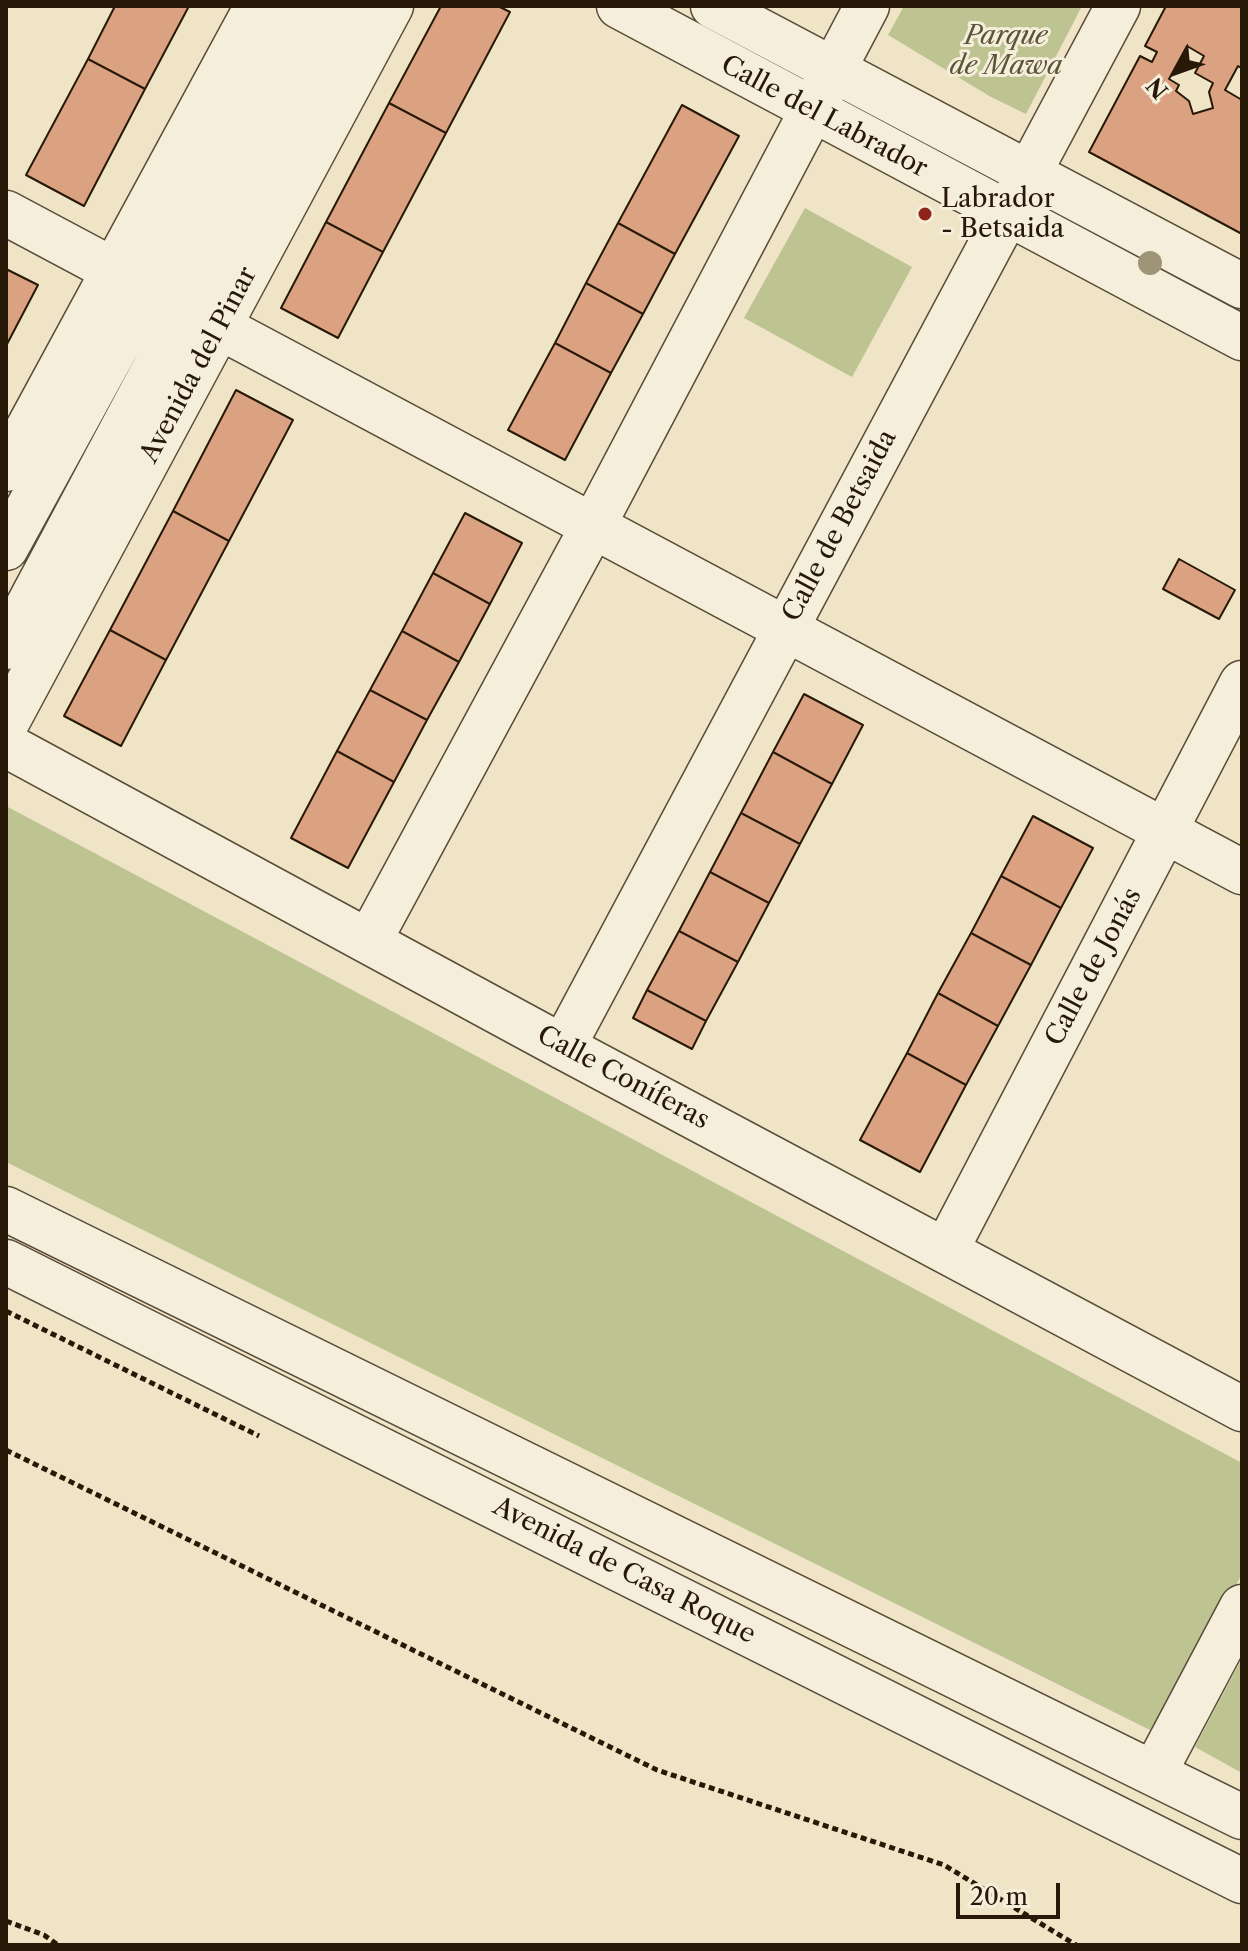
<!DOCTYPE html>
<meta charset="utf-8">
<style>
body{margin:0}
#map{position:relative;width:1248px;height:1951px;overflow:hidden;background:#efe5c6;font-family:"Libre Caslon Text",serif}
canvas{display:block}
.frame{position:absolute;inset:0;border:8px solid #271808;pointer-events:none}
.north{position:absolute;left:1136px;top:32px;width:80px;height:80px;-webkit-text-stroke:6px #f5eeda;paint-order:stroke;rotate:229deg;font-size:22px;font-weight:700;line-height:32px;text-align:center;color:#271808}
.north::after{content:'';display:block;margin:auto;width:28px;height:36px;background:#271808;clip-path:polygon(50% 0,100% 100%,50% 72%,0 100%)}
.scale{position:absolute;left:956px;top:1883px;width:104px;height:36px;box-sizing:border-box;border:4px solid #271808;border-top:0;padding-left:10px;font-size:24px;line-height:28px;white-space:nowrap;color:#271808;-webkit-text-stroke:6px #f5eeda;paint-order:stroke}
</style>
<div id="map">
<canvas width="1248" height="1951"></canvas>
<div class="frame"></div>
<div class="north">N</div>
<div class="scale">20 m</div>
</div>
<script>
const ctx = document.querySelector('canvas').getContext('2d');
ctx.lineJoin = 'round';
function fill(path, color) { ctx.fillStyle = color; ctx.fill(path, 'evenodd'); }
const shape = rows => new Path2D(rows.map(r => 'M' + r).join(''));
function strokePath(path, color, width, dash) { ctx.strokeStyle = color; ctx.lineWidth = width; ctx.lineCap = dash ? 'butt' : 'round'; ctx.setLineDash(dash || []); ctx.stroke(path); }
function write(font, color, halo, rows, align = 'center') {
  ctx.font = font + ' "Libre Caslon Text",serif'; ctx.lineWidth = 6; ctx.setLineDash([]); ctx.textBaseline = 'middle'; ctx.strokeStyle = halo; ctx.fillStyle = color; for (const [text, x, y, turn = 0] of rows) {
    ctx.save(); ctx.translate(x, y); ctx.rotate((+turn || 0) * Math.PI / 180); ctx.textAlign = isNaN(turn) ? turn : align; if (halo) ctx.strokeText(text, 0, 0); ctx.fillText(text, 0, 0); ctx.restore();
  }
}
fill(shape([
 [904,6,1082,6,1026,114,991,97,888,35],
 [805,208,912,267,852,377,744,318],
 [6,806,1242,1463,1242,1574,1156,1733,6,1162],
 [1242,1658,1242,1773,1195,1747]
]), '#bec392');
const building = shape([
 [115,6,189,6,145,89,88,59,115,6],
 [441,6,498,6,510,12,446,133,389,103,441,6],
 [1166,6,1242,6,1242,65,1241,68,1238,66,1225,90,1242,100,1242,234,1089,152,1140,56,1152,62,1157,52,1145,46,1166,6],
 [1187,46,1204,56,1195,73,1213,83,1209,92,1213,108,1193,114,1189,101,1176,91,1179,85,1169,79,1187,46],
 [88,59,145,89,84,206,26,175,88,59],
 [389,103,446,133,383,252,326,222,389,103],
 [682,105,739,136,675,254,618,223,682,105],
 [326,222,383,252,338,338,281,308,326,222],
 [618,223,675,254,643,314,586,283,618,223],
 [6,269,38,285,6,346,6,269],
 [586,283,643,314,611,373,555,343,586,283],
 [555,343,611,373,565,460,508,430,555,343],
 [236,390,293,420,229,541,173,511,236,390],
 [173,511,229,541,166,660,110,630,173,511],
 [465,513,522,543,490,604,433,573,465,513],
 [1179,559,1235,590,1219,619,1163,589,1179,559],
 [433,573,490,604,459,662,402,631,433,573],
 [110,630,166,660,121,746,64,716,110,630],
 [402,631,459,662,427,720,370,690,402,631],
 [370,690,427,720,394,782,337,751,370,690],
 [804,694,863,725,832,784,773,752,804,694],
 [337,751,394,782,348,868,291,838,337,751],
 [773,752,832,784,800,844,741,813,773,752],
 [741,813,800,844,769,903,710,872,741,813],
 [1033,816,1093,848,1061,908,1001,876,1033,816],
 [710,872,769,903,738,962,679,931,710,872],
 [1001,876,1061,908,1031,965,971,933,1001,876],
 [679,931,738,962,706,1021,647,990,679,931],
 [971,933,1031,965,998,1026,938,993,971,933],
 [647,990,706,1021,692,1049,633,1018,647,990],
 [938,993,998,1026,966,1085,907,1053,938,993],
 [907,1053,966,1085,920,1172,860,1140,907,1053]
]);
fill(building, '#daa280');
strokePath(building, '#271808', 2);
const minor = shape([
 [619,6,1242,338],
 [713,6,1242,286],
 [6,213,1242,872],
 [6,469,257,6],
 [6,548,303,6],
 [6,647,348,6],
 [6,724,391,6],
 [6,745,563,1047,1242,1409],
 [369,941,593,526,867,6],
 [563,1047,1118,6],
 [6,1209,1242,1817],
 [946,1250,1242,683],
 [6,1262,1242,1881],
 [1154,1773,1242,1607]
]);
strokePath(minor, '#594b38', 47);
strokePath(shape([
 [6,1311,259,1436],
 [6,1450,657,1770,944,1865,1076,1945],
 [6,1921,44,1935,58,1945]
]), '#271808', 5, [6, 4]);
strokePath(minor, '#f5eeda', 44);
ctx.fillStyle = '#9e9578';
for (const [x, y] of [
 [1150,263]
]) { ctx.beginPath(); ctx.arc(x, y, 12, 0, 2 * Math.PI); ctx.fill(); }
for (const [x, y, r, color] of [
 [925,214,8,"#8f2418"]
]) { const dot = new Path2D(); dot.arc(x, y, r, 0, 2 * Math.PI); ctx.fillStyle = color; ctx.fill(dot); strokePath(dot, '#f5eeda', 3); }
write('italic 26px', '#5c5438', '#f5eeda', [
 ["Parque",1006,36],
 ["de Mawa",1006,66]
]);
write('26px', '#271808', '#f5eeda', [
 ["Calle del Labrador",824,117,28],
 ["Avenida del Pinar",199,365,-62],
 ["Calle de Betsaida",840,526,-62],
 ["Calle de Jonás",1094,967,-62],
 ["Calle Coníferas",623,1078,28],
 ["Avenida de Casa Roque",624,1571,27]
]);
write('26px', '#271808', '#f5eeda', [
 ["Labrador",941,199],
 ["- Betsaida",941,229]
], 'left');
</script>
